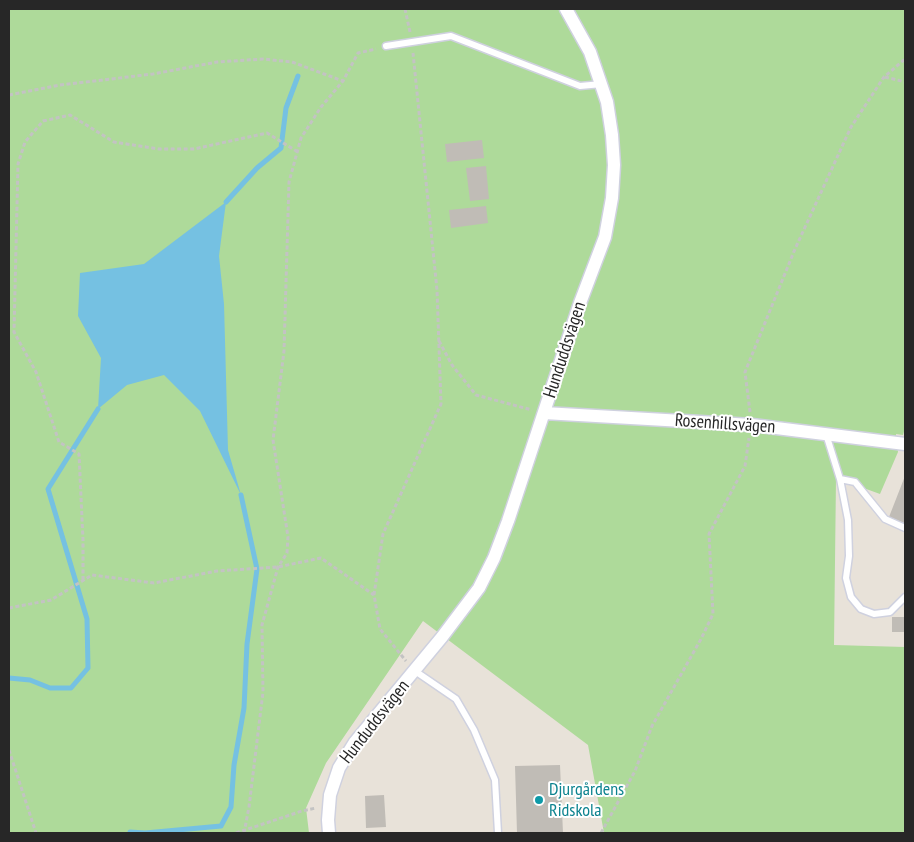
<!DOCTYPE html>
<meta charset="utf-8">
<style>
body{margin:0}
#map{position:relative;width:914px;height:842px;overflow:hidden;background:#e8e2d9;font-family:"PT Sans Narrow",sans-serif}
canvas{display:block}
.frame{position:absolute;inset:0;border:10px solid #272727;pointer-events:none}
</style>
<div id="map">
<canvas width="914" height="842"></canvas>
<div class="frame"></div>
</div>
<script>
const ctx = document.querySelector('canvas').getContext('2d');
ctx.lineJoin = 'round';
function fill(path, color) { ctx.fillStyle = color; ctx.fill(path, 'evenodd'); }
const shape = rows => new Path2D(rows.map(r => 'M' + r).join(''));
function strokePath(path, color, width, dash) { ctx.strokeStyle = color; ctx.lineWidth = width; ctx.lineCap = dash ? 'butt' : 'round'; ctx.setLineDash(dash || []); ctx.stroke(path); }
function write(font, color, halo, rows, align = 'center') {
  ctx.font = font + ' "PT Sans Narrow",sans-serif'; ctx.lineWidth = 4; ctx.setLineDash([]); ctx.textBaseline = 'middle'; ctx.strokeStyle = halo; ctx.fillStyle = color; for (const [text, x, y, turn = 0] of rows) {
    ctx.save(); ctx.translate(x, y); ctx.rotate((+turn || 0) * Math.PI / 180); ctx.textAlign = isNaN(turn) ? turn : align; if (halo) ctx.strokeText(text, 0, 0); ctx.fillText(text, 0, 0); ctx.restore();
  }
}
fill(shape([
 [9,9,905,9,905,428,903,435,896,434,898,452,880,494,836,478,834,645,905,647,905,833,604,833,588,745,423,621,326,763,306,808,309,833,9,833]
]), '#aeda9a');
fill(shape([
 [226,202,219,256,224,304,228,450,241,495,200,411,164,375,127,385,98,409,101,358,78,316,80,273,144,264]
]), '#75c1e2');
strokePath(shape([
 [226,202,257,168,281,148,286,108,298,76],
 [9,678,30,680,50,688,71,688,88,668,87,619,48,489,98,409],
 [130,832,145,833,221,826,231,807,234,765,244,708,247,644,257,569,241,495]
]), '#75c1e2', 5);
fill(shape([
 [482,140,484,158,447,162,445,144],
 [486,166,489,199,470,201,466,168],
 [486,206,488,223,451,228,449,210],
 [905,476,905,520,904,523,889,517],
 [892,617,905,617,905,632,892,632],
 [560,765,563,833,517,833,515,766],
 [384,795,386,827,366,828,365,796]
]), '#c0bcb6');
const lane = shape([
 [386,46,451,36,580,86,602,84],
 [826,434,840,479,848,520,849,556,846,578,851,597,861,609,874,614,890,612,905,597],
 [840,479,855,482,885,519,905,528],
 [415,671,456,699,474,730,495,780,498,833]
]);
const street = shape([
 [544,413,752,425,905,444],
 [329,833,328,820,330,795,339,768,355,742,442,637,479,588,494,558,508,521,580,303,605,237,612,198,614,165,612,135,607,102,590,52,566,9]
]);
strokePath(lane, '#cfd1df', 9);
strokePath(street, '#cfd1df', 15);
strokePath(shape([
 [405,9,410,32],
 [885,77,905,82],
 [9,95,60,85,153,74,217,62,263,59,292,62,343,81],
 [439,341,452,365,476,395,532,410],
 [750,412,745,372,795,249,851,127,884,77,905,59],
 [83,580,83,540,79,454,59,442,36,372,14,332,18,164,25,142,43,121,70,115,114,142,159,149,194,149,267,133,298,152],
 [374,595,383,534,441,404,437,290,413,53],
 [9,608,51,600,92,575,154,583,217,571,278,567,321,558,374,595,380,629,406,661],
 [9,750,36,833],
 [236,833,302,811,316,808],
 [244,833,249,807,263,692,262,625,278,567,287,553,288,537,273,440,284,351,289,182,301,138,321,107,343,81,358,53,376,49],
 [601,833,635,771,652,726,701,639,713,614,709,534,745,466,749,438]
]), '#c3c3c3', 3, [4, 2.5]);
strokePath(lane, '#fff', 6);
strokePath(street, '#fff', 12);
for (const [x, y, r, color] of [
 [539,800,5,"#0f9aa8"]
]) { const dot = new Path2D(); dot.arc(x, y, r, 0, 2 * Math.PI); ctx.fillStyle = color; ctx.fill(dot); strokePath(dot, '#fff', 2); }
write('18px', '#272727', '#fff', [
 ["Hunduddsvägen",565,350,-72],
 ["Rosenhillsvägen",725,424,4],
 ["Hunduddsvägen",375,722,-52]
]);
write('18px', '#0d838f', '#fff', [
 ["Djurgårdens",549,790],
 ["Ridskola",549,811]
], 'left');
</script>
